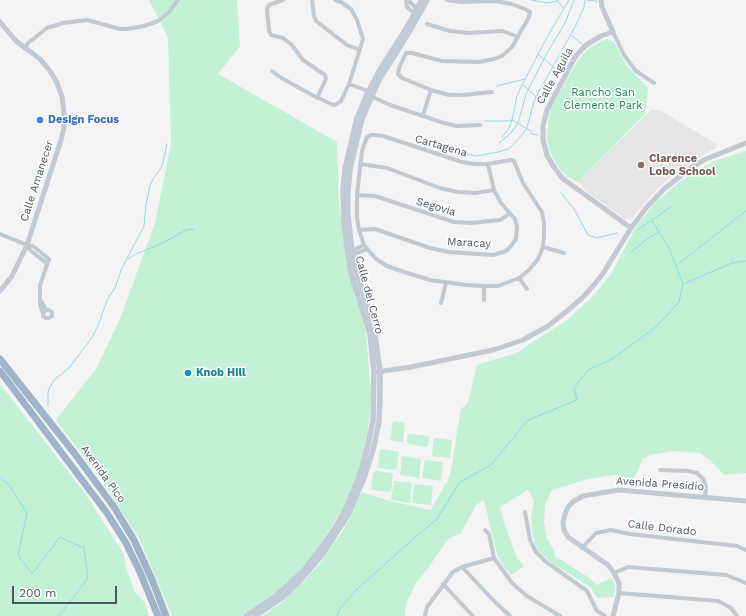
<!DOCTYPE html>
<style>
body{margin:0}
#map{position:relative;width:746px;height:616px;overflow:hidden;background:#f5f3f3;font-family:"Work Sans",sans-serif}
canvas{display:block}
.scale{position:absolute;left:12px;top:586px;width:105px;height:18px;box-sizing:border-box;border:2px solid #4a5661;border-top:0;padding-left:5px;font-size:12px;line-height:14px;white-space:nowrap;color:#4a5661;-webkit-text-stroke:3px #fff;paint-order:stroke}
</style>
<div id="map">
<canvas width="746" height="616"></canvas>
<div class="scale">200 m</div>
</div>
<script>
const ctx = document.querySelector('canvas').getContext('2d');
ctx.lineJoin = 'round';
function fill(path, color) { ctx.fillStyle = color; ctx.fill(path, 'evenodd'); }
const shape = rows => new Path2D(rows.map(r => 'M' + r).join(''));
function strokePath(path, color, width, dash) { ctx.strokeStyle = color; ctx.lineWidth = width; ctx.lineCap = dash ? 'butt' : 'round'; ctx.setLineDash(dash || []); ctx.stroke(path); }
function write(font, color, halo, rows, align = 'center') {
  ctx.font = font + ' "Work Sans",sans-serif'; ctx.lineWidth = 3; ctx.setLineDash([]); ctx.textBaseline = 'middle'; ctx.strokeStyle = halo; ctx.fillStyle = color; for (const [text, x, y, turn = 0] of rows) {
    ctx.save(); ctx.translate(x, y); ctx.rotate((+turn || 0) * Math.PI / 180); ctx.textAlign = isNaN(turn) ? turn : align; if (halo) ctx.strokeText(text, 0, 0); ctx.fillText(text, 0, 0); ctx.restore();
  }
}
fill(shape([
 [651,110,659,110,717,144,716,147,680,170,658,188,632,218,625,219,589,193,579,183,581,179]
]), '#e6e4e5');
fill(shape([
 [149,0,237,0,240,46,218,74,337,142,339,203,346,261,366,333,371,394,369,423,363,454,358,474,343,509,318,547,304,566,287,582,269,597,241,616,172,616,139,538,107,488,56,420,96,369,120,319,155,223,171,144,168,37],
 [607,39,614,42,626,65,648,88,645,114,581,179,579,183,568,177,561,170,556,164,549,149,547,138,549,115,552,105,579,59,587,50,596,44],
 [746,151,746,473,724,475,711,461,700,453,673,451,650,455,643,459,630,486,620,485,619,474,588,479,552,490,545,505,544,522,547,538,554,551,555,556,591,579,596,585,612,578,615,587,614,597,597,598,591,588,587,585,551,562,538,550,533,537,531,519,534,500,528,490,500,507,503,520,517,558,524,566,511,575,502,564,497,554,484,500,476,505,461,533,449,538,428,568,416,583,406,604,405,616,262,616,280,604,304,581,322,561,344,529,362,492,390,501,431,510,450,476,461,409,468,403,477,365,516,353,567,320,594,295,611,274,636,227,656,202,681,181,711,162],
 [0,384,84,492,124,554,126,568,135,592,145,603,149,616,0,616],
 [393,421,405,423,403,442,390,440],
 [410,434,428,436,429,437,428,445,426,447,409,444,407,442,408,435],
 [434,438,452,440,450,458,432,456],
 [381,449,399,452,397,468,395,470,379,468,378,465,380,450],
 [402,456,421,459,419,478,400,475],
 [425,460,443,462,441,481,422,478],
 [375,471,392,473,393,475,391,491,389,492,372,490,371,489,373,473],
 [394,481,412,483,410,503,391,500],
 [414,484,433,486,431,505,412,503]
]), '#c3f1d5');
strokePath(shape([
 [531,0,547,3,558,1],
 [557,0,564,9],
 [587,0,596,1,597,3],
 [571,35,582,44],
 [539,55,561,73],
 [523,85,544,104],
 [497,86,525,79],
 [485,121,509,121,512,120,531,131,532,134,538,135],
 [502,137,508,130,512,120,517,96,521,87,546,39,569,0],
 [499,143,511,133,518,123,526,94,547,53,565,23,574,0],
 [459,152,476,156,498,152,509,149,522,135,527,128,533,105,536,97,576,25,584,7,585,0],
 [561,193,574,209,588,235,597,238,617,233],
 [638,230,672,206],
 [631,252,651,236,660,232],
 [128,259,136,254,165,242,184,231,190,229,194,230],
 [677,265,746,211],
 [683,284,732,263,746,261],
 [48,406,48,392,50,387,55,379,69,368,91,339,98,326,108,298,115,288,122,268,144,226,146,204,150,186,153,179,161,168,163,162,167,144],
 [0,477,9,485,27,513,18,555,32,574,60,537,84,548,88,578,59,616],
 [337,616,339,610,356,590,413,539,436,520,460,482,491,465,528,420,577,400,574,388,588,370,612,359,656,327,679,302,683,284,668,246,652,221]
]), '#90daee', 1);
strokePath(shape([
 [283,0,269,5,267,9,269,31,271,35,283,38,291,44,303,60,325,75,326,79,317,98],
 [312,0,314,16,316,21,347,45,360,50],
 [406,0,407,7,413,12,416,11],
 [408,0,415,7,416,11],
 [447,0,461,2,495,1,512,4,527,10,530,12,529,17,512,47,502,56,494,59,479,62,442,61,412,53,406,53,399,68,398,74,402,78,431,90,449,95,463,95,492,92],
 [427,24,450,31,469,33,503,31,518,37],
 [613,32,624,55,636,71,654,83],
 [25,48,28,43,47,28,63,23,87,20,120,29,127,29,144,26,158,21,169,12,178,0],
 [272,71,280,77,312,95,331,104,335,105,341,101,349,84,363,39,357,20,351,9,341,2,335,0],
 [349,84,365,90,373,97,390,105,444,123,457,126,480,125],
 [423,115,431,90],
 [371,135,375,135,383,136,462,162,475,164,488,164,511,160,514,161,523,183,542,212,544,222,544,236,543,247,538,259,529,270,519,278,498,286,484,286,466,285,430,280,398,270,387,266,376,259,364,245,359,230,357,218,357,195,362,151,367,137,371,135],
 [360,164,387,168,440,188,458,192,475,193,494,190],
 [357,195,375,196,454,222,471,223,500,220,505,217,510,213],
 [359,230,375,229,430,248,449,252,493,255,506,251,511,246,516,239,517,227,515,219,501,203,494,190,488,164],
 [0,234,27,245,33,246,49,259,40,285,40,305,43,313],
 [27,245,31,251,45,262,48,262],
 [543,247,564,253],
 [351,253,354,250,364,245],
 [352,253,355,254,367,249],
 [519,278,527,289],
 [484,300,484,286],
 [41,301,46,310,49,310,52,312,52,316,49,318,46,318,43,316,43,313,46,310],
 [441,303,446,283],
 [660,470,688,471,697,473,703,479,706,486,705,497],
 [525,512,530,540,536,552,545,561,587,591,597,611,605,616],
 [485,530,489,534,494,558,512,583,527,596,560,616],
 [582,548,596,533,611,530,630,534,737,546,746,550],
 [462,567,495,602,510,616],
 [614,573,628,567,726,575,746,583],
 [443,584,473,616],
 [619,593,718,601,731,608,737,616],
 [425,616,427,607,453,572,462,567,494,558]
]), '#c1cad2', 4);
strokePath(shape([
 [601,0,602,7,613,32,601,36,586,45,575,57,547,110,543,126,543,140,547,155,552,164,562,178,631,228],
 [0,22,16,41,40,59,50,71,57,83,62,97,64,113,64,128,61,140,27,245,12,276,0,291],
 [377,372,411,367,493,350,523,340,548,326,567,311,582,298,594,285,604,272,631,228,647,207,664,189,692,167,706,159,746,143],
 [613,616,619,593,619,583,614,573,608,565,568,537,564,530,563,522,565,514,568,507,574,501,583,496,619,490,746,501]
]), '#c1cad2', 5);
strokePath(shape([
 [246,616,274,597,290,583,304,570,317,553,335,528,345,511,359,477,367,449,373,421,374,372,370,334,351,273,348,254,344,225,343,190,345,169,357,118,368,92,381,68,404,32,422,0],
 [255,616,283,597,296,585,323,554,349,513,364,478,373,450,379,422,380,398,380,371,375,335,371,318,356,270,352,251,348,216,348,191,350,169,362,119,372,96,379,80,408,34,427,0]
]), '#c1cbd6', 5.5);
strokePath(shape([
 [0,359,75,454,114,507,134,540,153,582,166,616],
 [0,371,107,513,126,543,140,572,158,616]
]), '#9fb4c9', 7);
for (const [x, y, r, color] of [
 [40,120,4,"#3f7fe0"],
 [641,165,4,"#8d6e63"],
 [188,373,4,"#0f9aa8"]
]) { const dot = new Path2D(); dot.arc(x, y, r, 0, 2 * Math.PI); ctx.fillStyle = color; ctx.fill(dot); strokePath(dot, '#fff', 1.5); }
write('11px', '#4a5661', '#fff', [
 ["Calle Aguila",555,76,-61],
 ["Cartagena",441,146,16],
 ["Calle Amanecer",37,181,-72],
 ["Segovia",436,207,17],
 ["Maracay",469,243,3],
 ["Calle del Cerro",369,295,75],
 ["Avenida Pico",103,474,54],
 ["Avenida Presidio",660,484,4],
 ["Calle Dorado",662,528,7]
]);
write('11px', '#17864f', '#fff', [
 ["Rancho San",603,93],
 ["Clemente Park",603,106]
]);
write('bold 11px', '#366cbe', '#fff', [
 ["Design Focus",48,120]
], 'left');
write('bold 11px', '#785e54', '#fff', [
 ["Clarence",649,159],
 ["Lobo School",649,172]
], 'left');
write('bold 11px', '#0d838f', '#fff', [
 ["Knob Hill",196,373]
], 'left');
</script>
